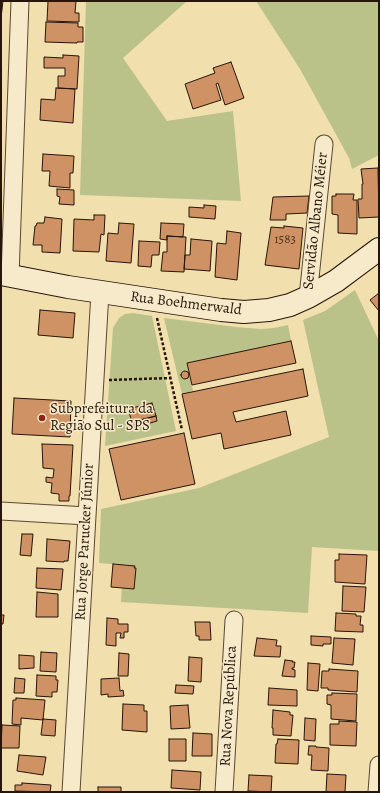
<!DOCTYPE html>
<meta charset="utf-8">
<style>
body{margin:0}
#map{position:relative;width:380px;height:793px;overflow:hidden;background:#f1dfad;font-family:Alegreya,serif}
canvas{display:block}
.frame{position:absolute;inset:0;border:2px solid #27140a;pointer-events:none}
</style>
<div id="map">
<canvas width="380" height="793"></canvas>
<div class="frame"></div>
</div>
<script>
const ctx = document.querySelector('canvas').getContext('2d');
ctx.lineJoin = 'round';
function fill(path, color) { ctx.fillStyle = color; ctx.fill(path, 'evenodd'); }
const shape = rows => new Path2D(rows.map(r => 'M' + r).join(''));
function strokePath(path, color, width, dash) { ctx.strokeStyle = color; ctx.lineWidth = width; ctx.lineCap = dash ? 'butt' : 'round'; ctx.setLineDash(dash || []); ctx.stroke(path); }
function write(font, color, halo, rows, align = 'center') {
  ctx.font = font + ' Alegreya,serif'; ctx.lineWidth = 3; ctx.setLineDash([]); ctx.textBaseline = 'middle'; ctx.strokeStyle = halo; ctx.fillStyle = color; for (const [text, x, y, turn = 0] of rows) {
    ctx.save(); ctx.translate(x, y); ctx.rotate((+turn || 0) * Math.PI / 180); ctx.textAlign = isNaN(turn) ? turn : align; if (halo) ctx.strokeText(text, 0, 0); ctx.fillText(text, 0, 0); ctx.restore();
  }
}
fill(shape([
 [86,1,187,1,123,58,167,121,233,111,241,201,80,195],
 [256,1,379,1,379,155,352,169,349,158,300,69],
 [355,290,379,341,379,551,312,547,308,613,121,602,123,565,99,563,101,509,199,488,329,437,303,320,325,311],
 [133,313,152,316,176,431,105,446,113,328,119,318,125,314],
 [164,318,236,327,261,329,274,328,288,325,291,341,187,363,193,391,182,394]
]), '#bac28a');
const building = shape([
 [1,1,3,1,1,18,1,1],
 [48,1,76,1,75,13,79,13,79,22,47,21,48,1],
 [46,22,78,23,78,27,83,27,83,42,77,42,77,43,45,42,46,22],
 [63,55,79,56,77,89,58,88,58,76,65,76,65,68,44,68,44,57,63,58,63,55],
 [231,62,244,98,225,105,218,83,216,84,221,100,193,109,185,84,215,73,213,68,231,62],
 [56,88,75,89,73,123,40,120,41,99,55,100,56,88],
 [43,154,74,156,73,173,70,173,70,188,49,186,50,171,42,171,43,154],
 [378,168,379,217,359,218,358,199,362,199,362,184,363,184,361,169,378,168],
 [57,189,74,190,74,205,59,204,60,197,57,196,57,189],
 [336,194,354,194,353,200,357,200,357,234,338,233,338,215,332,214,332,196,336,196,336,194],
 [309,196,307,213,286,214,286,220,270,220,273,197,309,196],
 [204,205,216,206,215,219,189,217,189,207,204,208,204,205],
 [94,215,105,215,104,235,101,234,99,252,73,251,74,219,94,220,94,215],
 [45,217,62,219,60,253,42,252,42,245,33,245,35,226,36,226,37,223,44,223,45,217],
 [119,223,134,224,131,263,106,261,108,233,118,234,119,223],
 [161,223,184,224,183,237,167,236,167,240,160,239,161,223],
 [284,226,303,228,299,269,265,265,271,227,284,228,284,226],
 [227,231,241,233,237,280,215,277,217,243,226,244,227,231],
 [167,236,186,237,184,272,161,271,163,252,167,252,167,236],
 [191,239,212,241,210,271,184,269,185,255,190,255,191,239],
 [139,241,160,242,159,255,152,255,151,267,138,266,139,241],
 [379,293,379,311,370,300,379,293],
 [40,310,75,313,73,338,38,335,40,310],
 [291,341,296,363,192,385,187,363,291,341],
 [303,369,308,396,233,412,236,422,286,411,291,435,224,449,221,433,192,439,182,394,303,369],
 '181 375a4 4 0 1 1 8 0a4 4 0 1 1-8 0Z',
 [14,398,71,401,70,437,12,434,14,398],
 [152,403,156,416,132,422,128,409,152,403],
 [156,416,157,421,133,428,132,422,156,416],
 [184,433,195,484,121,500,109,449,184,433],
 [42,444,73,445,70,496,69,496,69,501,59,501,59,494,51,493,52,483,46,482,46,477,53,478,54,469,43,468,42,444],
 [22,534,33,534,31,556,20,555,22,534],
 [47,539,70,541,68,561,64,561,64,562,46,561,47,539],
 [339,554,367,555,365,584,335,582,335,560,339,560,339,554],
 [113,564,135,566,134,568,136,568,134,589,111,587,113,564],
 [37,568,63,569,61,590,36,588,37,568],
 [343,586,366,587,364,612,342,611,343,586],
 [37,592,58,594,58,617,36,617,37,592],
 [336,613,356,614,356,616,361,616,360,625,363,625,363,632,335,631,336,613],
 [1,615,4,615,3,624,1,624,1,615],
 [107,618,118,619,118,624,128,624,128,632,124,632,124,638,120,638,121,633,116,633,116,646,106,645,107,618],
 [195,622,210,622,211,640,199,640,199,636,196,636,195,622],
 [311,636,331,637,331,644,323,644,323,646,311,645,311,636],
 [257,638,277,640,276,646,281,646,280,657,254,656,257,638],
 [334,638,355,639,353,665,332,663,334,638],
 [41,652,57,653,56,672,40,671,41,652],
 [119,653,129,654,128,676,118,676,119,653],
 [19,655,34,656,34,668,19,669,19,655],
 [189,657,202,658,201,682,188,681,189,657],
 [285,660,293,661,292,662,295,662,294,668,292,668,292,669,295,670,295,677,282,676,285,660],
 [308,663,320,664,318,691,307,690,308,663],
 [329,669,358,671,357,692,328,690,328,688,321,688,322,671,329,671,329,669],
 [37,675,56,676,56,680,58,680,57,692,52,692,52,697,36,696,37,675],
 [15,678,25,679,24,693,14,693,15,678],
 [119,678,120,691,123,690,124,696,108,697,108,694,101,695,101,679,119,678],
 [176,685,194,686,193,694,175,693,176,685],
 [269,688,297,690,297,706,268,705,269,688],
 [332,693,357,694,356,721,331,719,331,705,327,704,327,695,332,695,332,693],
 [16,698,45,700,43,720,21,718,21,725,12,724,13,700,16,700,16,698],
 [123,704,144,705,144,711,147,711,147,732,122,730,123,704],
 [188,705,190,728,171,729,170,706,188,705],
 [273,710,290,712,290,715,293,715,291,736,273,735,273,728,272,728,273,710],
 [305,718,316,719,315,741,304,740,305,718],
 [43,719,56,720,55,736,41,735,43,719],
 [339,721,357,722,356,746,330,745,330,724,339,724,339,721],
 [2,725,20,726,19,748,1,748,2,725],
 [193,733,212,734,212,756,192,756,193,733],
 [169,739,186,739,186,761,169,761,169,739],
 [278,739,299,740,298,764,275,763,276,744,277,744,278,739],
 [309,746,316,746,316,747,329,748,328,771,311,770,312,755,308,755,309,746],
 [19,755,46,757,43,775,17,771,19,755],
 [172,770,201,772,200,790,171,788,172,770],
 [327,774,346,775,345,792,326,792,327,774],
 [249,775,272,776,271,792,248,791,249,775],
 [22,783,51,785,50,792,15,791,15,785,22,785,22,783],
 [98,787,121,787,121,792,98,792,98,787]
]);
fill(building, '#ce9265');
strokePath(building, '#27140a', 1);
const street = shape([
 [10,276,20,1],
 [308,297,324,144],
 [1,511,87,516],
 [71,792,100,292],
 [224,792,234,620],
 [377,792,379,765]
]);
const secondary = shape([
 [1,274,68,287,221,310,244,312,269,310,290,305,308,297,336,281,379,249]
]);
strokePath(street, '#5a4733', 19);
strokePath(secondary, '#27140a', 24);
strokePath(shape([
 [157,318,182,430],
 [109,380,171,378]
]), '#27140a', 2.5, [3, 2]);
strokePath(street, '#f6eaca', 17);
strokePath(secondary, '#f6eaca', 22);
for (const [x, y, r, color] of [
 [42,418,4,"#8f2418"]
]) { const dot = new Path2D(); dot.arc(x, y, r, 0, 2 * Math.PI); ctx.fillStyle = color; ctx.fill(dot); strokePath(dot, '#f6eaca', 1.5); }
write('13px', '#513421', null, [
 ["1583",285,240]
]);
write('15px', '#27140a', '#f6eaca', [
 ["Servidão Albano Méier",316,221,-84],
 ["Rua Boehmerwald",186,304,7],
 ["Rua Jorge Parucker Júnior",85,542,-87],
 ["Rua Nova República",229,706,-87]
]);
write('15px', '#27140a', '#f6eaca', [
 ["Subprefeitura da",50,409],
 ["Região Sul - SPS",50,426]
], 'left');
</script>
